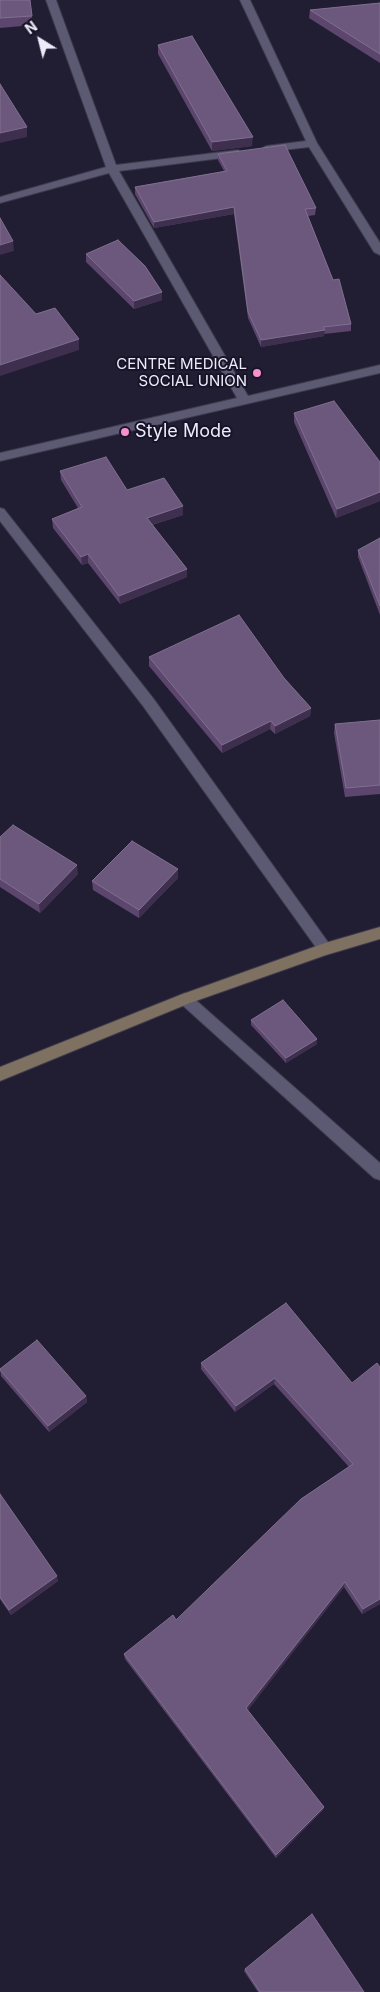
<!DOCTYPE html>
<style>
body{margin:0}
#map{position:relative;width:380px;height:1992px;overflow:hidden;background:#211e33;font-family:Inter,sans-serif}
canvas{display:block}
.north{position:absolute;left:15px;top:15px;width:50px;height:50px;-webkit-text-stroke:4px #181428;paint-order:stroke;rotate:324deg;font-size:14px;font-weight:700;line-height:20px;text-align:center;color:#edebfa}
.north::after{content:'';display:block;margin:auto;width:18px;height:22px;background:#edebfa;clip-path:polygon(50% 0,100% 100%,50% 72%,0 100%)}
</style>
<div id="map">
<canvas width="380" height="1992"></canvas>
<div class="north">N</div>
</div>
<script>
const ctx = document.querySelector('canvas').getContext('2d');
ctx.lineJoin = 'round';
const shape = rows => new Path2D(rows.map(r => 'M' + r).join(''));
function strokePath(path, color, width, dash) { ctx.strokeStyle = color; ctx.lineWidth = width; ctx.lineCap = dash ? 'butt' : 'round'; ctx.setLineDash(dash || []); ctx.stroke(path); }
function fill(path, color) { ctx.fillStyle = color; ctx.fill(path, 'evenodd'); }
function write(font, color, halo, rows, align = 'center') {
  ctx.font = font + ' Inter,sans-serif'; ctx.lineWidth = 4; ctx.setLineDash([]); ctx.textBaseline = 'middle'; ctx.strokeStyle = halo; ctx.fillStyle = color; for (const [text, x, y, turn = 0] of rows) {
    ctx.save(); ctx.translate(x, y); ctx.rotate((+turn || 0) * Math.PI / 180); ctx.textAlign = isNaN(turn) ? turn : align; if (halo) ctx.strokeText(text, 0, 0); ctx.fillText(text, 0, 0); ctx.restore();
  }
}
const street = shape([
 [46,0,56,0,116,165,238,150,243,153,238,156,119,171,248,396,380,365,380,373,0,461,0,453,237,398,109,173,0,203,0,197,106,167,46,0],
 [240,0,250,0,317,143,380,243,380,255,374,252,309,147,266,152,261,149,266,146,306,141,240,0],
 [0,508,4,509,153,698,330,945,332,949,330,953,325,955,320,953,143,706,0,521,0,508],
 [185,993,190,995,380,1163,380,1180,374,1178,180,1003,177,999,180,995,185,993]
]);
const secondary = shape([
 [380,927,380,939,326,955,190,1003,0,1081,0,1067,180,995,325,943,380,927]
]);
strokePath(street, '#3d394b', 2);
strokePath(secondary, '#3d394b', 2);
fill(street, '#5c5972');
fill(secondary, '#7e7162');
fill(shape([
 [0,0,32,16,33,25,0,28],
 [380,3,380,63,309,18,310,10],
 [158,45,252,146,212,151,158,54],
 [218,154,316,208,315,215,308,216,333,280,351,324,351,331,324,334,324,336,261,347,248,318,234,214,154,228,135,194,135,187,224,171,218,160],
 [86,254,162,292,162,300,134,309,86,262],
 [294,413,380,462,380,501,336,518,294,422],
 [60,471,127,490,183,515,152,525,187,569,187,577,120,604,88,563,82,565,53,528,52,519,78,508,61,480],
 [380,538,380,615,358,557,358,550],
 [149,657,284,678,311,708,310,716,275,734,270,729,222,753,149,666],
 [380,720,380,794,345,797,334,733,335,724],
 [0,837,78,874,40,913,0,887],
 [178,869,178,878,139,918,93,890,92,881],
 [251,1020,317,1039,317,1044,286,1063,251,1025],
 [201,1363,352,1383,380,1604,362,1614,344,1587,247,1710,324,1807,323,1810,276,1858,125,1659,124,1654,176,1620,349,1467,274,1384,235,1412,201,1369],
 [0,1369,86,1396,87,1402,49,1432,1,1376],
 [0,1494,58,1581,11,1615,0,1599],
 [245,1969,364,1992,258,1992,244,1971]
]), '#5c466d');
fill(shape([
 [27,127,27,137,0,143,0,133],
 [253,137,252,146,212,151,212,142],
 [234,207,234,214,154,228,154,222],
 [13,241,14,251,0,255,0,245],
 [162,292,162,300,134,309,134,301],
 [325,330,324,336,261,347,261,340],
 [79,339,79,350,0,376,0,365],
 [380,492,380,501,336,518,337,509],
 [183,506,183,515,147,526,147,518],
 [88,554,88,563,82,565,81,557],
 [187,569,187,577,120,604,119,596],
 [311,708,310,716,275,734,275,726],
 [271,721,270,729,222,753,222,745],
 [77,865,78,874,40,913,39,904],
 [178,869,178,878,139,918,139,910],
 [317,1039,317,1044,286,1063,286,1058],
 [275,1378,274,1384,235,1412,236,1406],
 [86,1396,87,1402,49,1432,48,1426],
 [57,1576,58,1581,11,1615,9,1610],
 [345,1582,344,1587,246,1713,246,1708],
 [380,1599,380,1604,362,1614,363,1609],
 [324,1807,323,1810,276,1858,276,1855]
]), '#3e2f4f');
const building = shape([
 [0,0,30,0,32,16,0,18,0,0],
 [380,3,380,54,310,10,380,3],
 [192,36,253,137,212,142,158,45,192,36],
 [0,84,27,127,0,133,0,84],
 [285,145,316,208,305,209,333,280,339,279,351,324,323,327,325,330,261,340,248,312,234,207,154,222,135,187,227,171,218,154,285,145],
 [0,218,13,241,0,245,0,218],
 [118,240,145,266,162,292,134,301,86,254,118,240],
 [0,275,36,314,55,308,79,339,0,365,0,275],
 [334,401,380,462,380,492,337,509,294,413,334,401],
 [106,457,127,490,164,478,183,506,147,518,187,569,119,596,88,554,81,557,52,519,82,507,60,471,106,457],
 [380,538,380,606,358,550,380,538],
 [239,615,284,678,311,708,275,726,271,721,222,745,149,657,239,615],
 [380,720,380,785,346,788,335,724,380,720],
 [13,825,77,865,39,904,0,879,0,837,13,825],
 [132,841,178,869,139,910,92,881,132,841],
 [283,1000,317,1039,286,1058,251,1020,283,1000],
 [286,1303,352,1383,377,1363,380,1367,380,1599,363,1609,345,1582,246,1708,324,1807,276,1855,124,1654,173,1615,176,1620,301,1499,353,1464,275,1378,236,1406,201,1363,286,1303],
 [37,1340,86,1396,48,1426,0,1370,0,1369,37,1340],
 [0,1494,57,1576,9,1610,0,1597,0,1494],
 [312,1914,364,1992,260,1992,245,1969,312,1914]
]);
fill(building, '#6c587c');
strokePath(building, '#806f90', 1);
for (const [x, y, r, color] of [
 [257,373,5,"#f790ce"],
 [125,432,5,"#f790ce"]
]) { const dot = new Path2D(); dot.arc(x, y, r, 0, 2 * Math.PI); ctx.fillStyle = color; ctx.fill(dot); strokePath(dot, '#181428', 2); }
write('15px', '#edebfa', '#181428', [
 ["CENTRE MEDICAL",247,364],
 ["SOCIAL UNION",247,381]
], 'right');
write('18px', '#edebfa', '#181428', [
 ["Style Mode",135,432]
], 'left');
</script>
